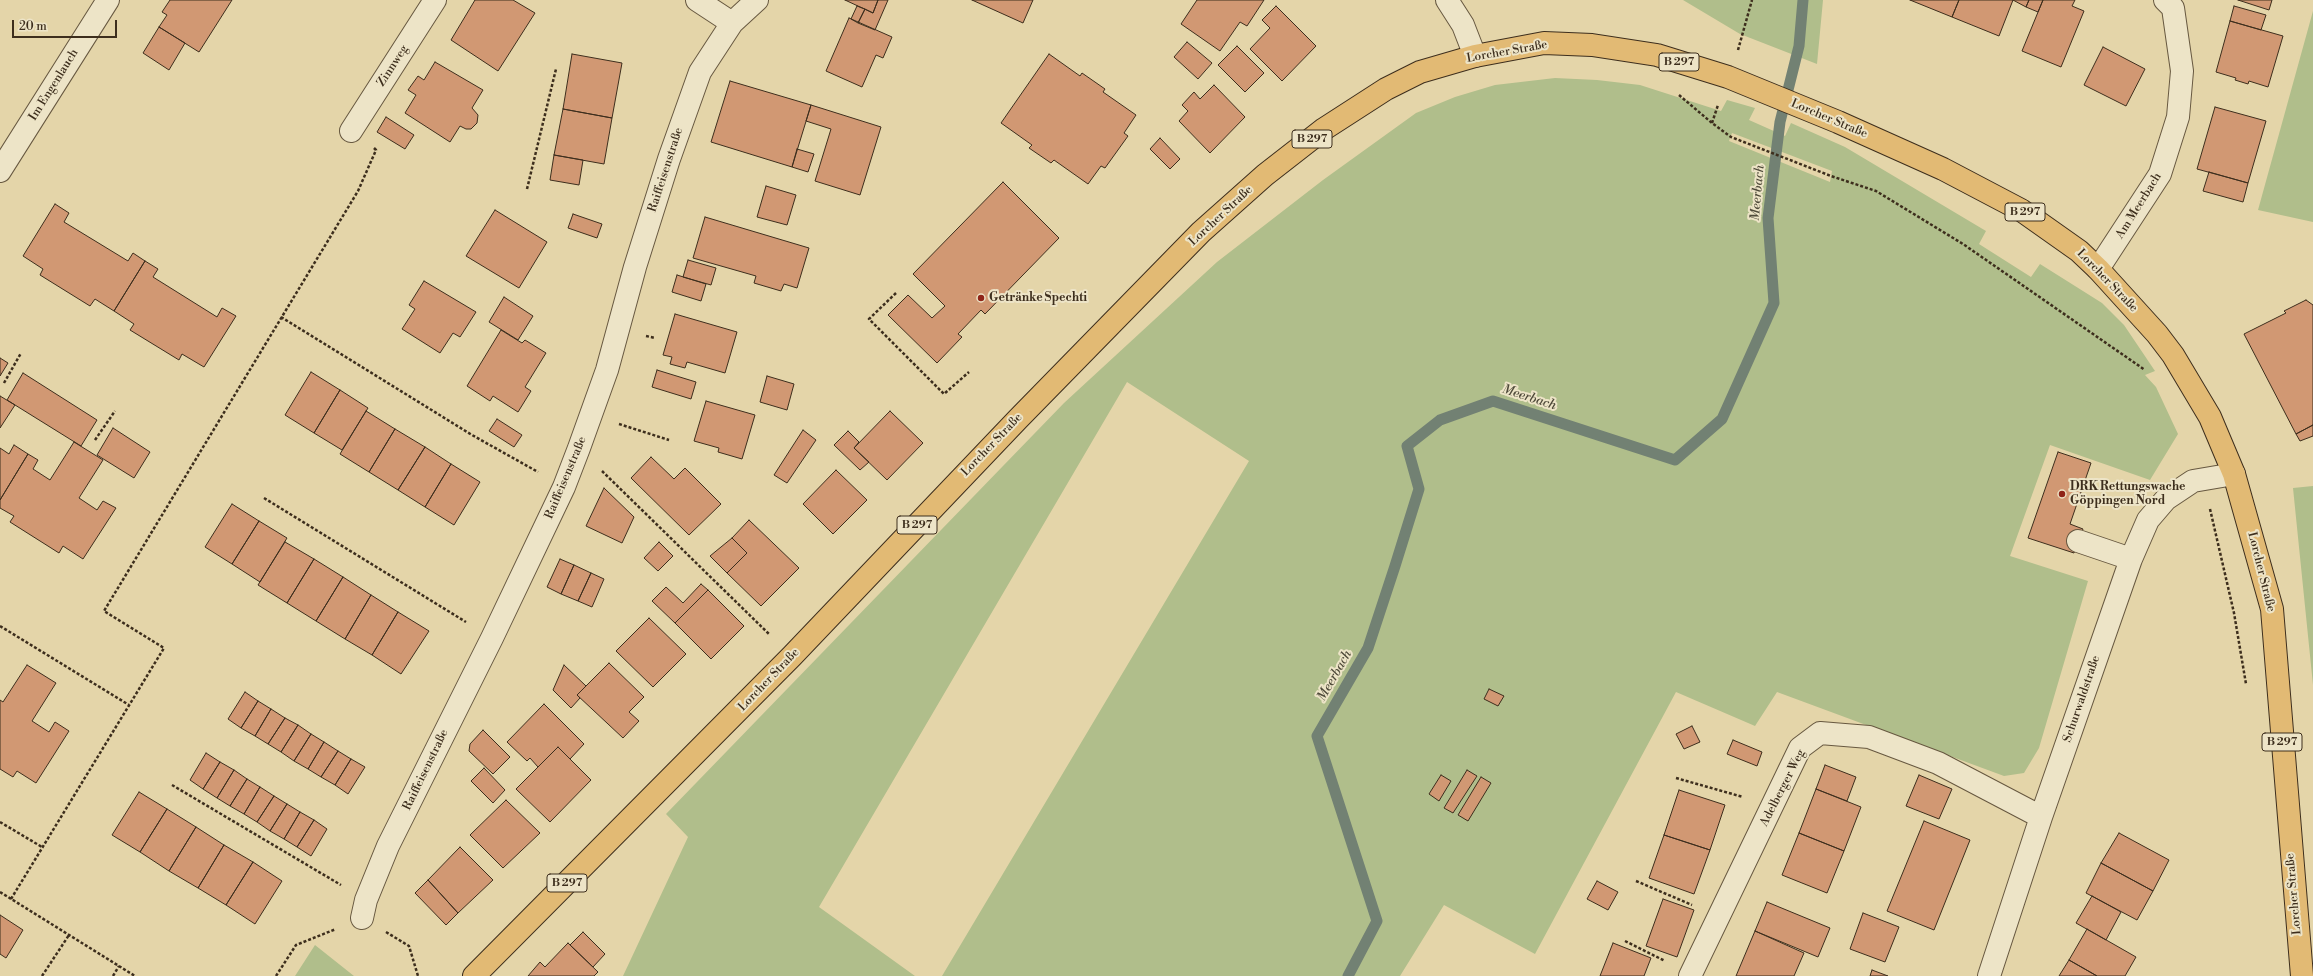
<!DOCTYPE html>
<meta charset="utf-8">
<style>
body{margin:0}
#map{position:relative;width:2313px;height:976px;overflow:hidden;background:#e4d5a9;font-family:"Libre Bodoni",serif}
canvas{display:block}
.scale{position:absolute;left:12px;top:20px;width:105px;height:18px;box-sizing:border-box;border:2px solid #3d2e1d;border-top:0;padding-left:5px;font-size:12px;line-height:14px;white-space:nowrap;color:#3d2e1d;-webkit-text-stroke:3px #ede4c7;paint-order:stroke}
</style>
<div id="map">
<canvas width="2313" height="976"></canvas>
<div class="scale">20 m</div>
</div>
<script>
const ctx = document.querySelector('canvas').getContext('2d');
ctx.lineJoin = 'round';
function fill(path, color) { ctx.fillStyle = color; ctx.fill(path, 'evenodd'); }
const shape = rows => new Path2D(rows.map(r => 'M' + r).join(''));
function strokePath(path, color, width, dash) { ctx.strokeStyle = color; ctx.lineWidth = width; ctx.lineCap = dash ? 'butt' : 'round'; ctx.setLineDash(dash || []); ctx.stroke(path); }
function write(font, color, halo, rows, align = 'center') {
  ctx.font = font + ' "Libre Bodoni",serif'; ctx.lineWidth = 4; ctx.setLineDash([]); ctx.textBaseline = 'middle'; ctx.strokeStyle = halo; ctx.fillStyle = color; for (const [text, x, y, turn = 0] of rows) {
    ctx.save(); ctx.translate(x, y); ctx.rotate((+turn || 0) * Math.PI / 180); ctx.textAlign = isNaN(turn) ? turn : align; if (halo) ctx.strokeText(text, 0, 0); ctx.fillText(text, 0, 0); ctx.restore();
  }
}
fill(shape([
 [1683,0,1823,0,1817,64,1740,34],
 [2313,11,2313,222,2258,210],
 [1555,78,1597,80,1640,85,1721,111,1727,100,1755,108,1749,120,1785,136,1791,123,1845,147,1986,231,1979,244,2031,277,2040,264,2102,303,2124,325,2155,371,2145,375,2156,387,2178,434,2150,480,2050,445,2010,556,2088,581,2039,748,2024,773,2004,776,1777,692,1755,726,1676,692,1535,954,1444,905,1400,976,942,976,1249,461,1127,382,819,907,915,976,623,976,688,837,666,814,1064,403,1217,262,1323,180,1416,113,1455,97,1495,85],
 [1732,133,1832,171,1830,182,1729,141],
 [2313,486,2313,685,2293,488],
 [315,945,354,976,295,976]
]), '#b0be8b');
strokePath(shape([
 [1348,976,1377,921,1317,736,1368,648,1395,566,1419,489,1407,446,1440,420,1493,401,1675,460,1722,419,1774,303,1768,218,1780,122,1799,46,1803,0]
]), '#728173', 11);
const building = shape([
 [170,0,232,0,199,52,159,27,167,15,162,12,170,0],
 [475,0,513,0,535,13,498,71,451,40,475,0],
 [845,0,878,0,873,13,845,0],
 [878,0,888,0,875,30,858,23,865,9,873,13,878,0],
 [972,0,1033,0,1023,23,972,0],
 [1197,0,1264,0,1247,26,1240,22,1220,51,1181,24,1197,0],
 [1910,0,1959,0,1952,17,1910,0],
 [1959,0,2013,0,1999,36,1952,17,1959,0],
 [2013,0,2029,0,2026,7,2013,0],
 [2029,0,2043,0,2038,12,2026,7,2029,0],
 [2043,0,2075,0,2072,6,2084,11,2061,67,2022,51,2043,0],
 [2238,0,2272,0,2269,10,2238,0],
 [857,6,865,9,858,23,851,19,857,6],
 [1276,6,1316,46,1282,81,1250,49,1270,28,1262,20,1276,6],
 [2234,6,2266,15,2261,30,2230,21,2234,6],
 [849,18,892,37,883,58,876,55,862,87,826,71,849,18],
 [2230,21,2283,36,2268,87,2249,81,2248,84,2235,80,2236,78,2216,72,2230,21],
 [159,27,185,43,169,70,143,53,159,27],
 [1187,42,1212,63,1198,79,1174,57,1187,42],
 [1237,46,1264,73,1245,92,1218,65,1237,46],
 [2103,47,2145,69,2126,106,2084,85,2103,47],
 [572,54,622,63,612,118,563,109,572,54],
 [1049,54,1080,76,1082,73,1105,89,1103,92,1136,115,1124,133,1128,136,1105,168,1101,166,1088,184,1054,160,1051,163,1029,148,1032,145,1001,123,1049,54],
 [435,62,483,90,472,108,478,115,477,123,471,129,466,129,460,126,450,142,405,113,416,95,408,90,418,76,424,80,435,62],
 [730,81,811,105,792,167,711,142,730,81],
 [1214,85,1245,117,1210,153,1179,121,1188,111,1182,105,1194,92,1200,99,1214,85],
 [811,105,881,127,860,195,815,181,831,129,806,121,811,105],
 [2215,107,2266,121,2248,183,2197,169,2215,107],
 [563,109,612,118,604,164,554,155,563,109],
 [386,117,414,135,405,149,377,132,386,117],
 [1160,138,1180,159,1170,169,1150,149,1160,138],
 [797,149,814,154,808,172,792,167,797,149],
 [554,155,583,160,579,185,550,180,554,155],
 [2209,172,2248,183,2243,202,2203,191,2209,172],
 [1003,182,1059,238,985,314,981,310,958,334,962,337,937,363,888,315,908,295,932,318,945,306,913,274,1003,182],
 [766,186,796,195,787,225,757,217,766,186],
 [55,204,69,213,64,222,128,261,133,253,145,261,114,311,95,299,90,306,40,275,43,269,23,256,55,204],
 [495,210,547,242,519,288,466,256,495,210],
 [573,214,602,224,597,238,568,228,573,214],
 [705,217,809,248,797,288,784,284,781,291,754,283,756,276,693,258,705,217],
 [688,260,716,268,711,285,683,277,688,260],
 [145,261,158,269,153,277,217,317,222,308,236,316,204,367,182,354,179,360,130,330,134,324,114,311,145,261],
 [677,275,706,284,701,301,672,292,677,275],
 [424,281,476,312,460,337,453,333,440,353,402,329,415,309,409,305,424,281],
 [504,297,533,316,518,340,489,322,504,297],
 [2306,300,2313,305,2313,425,2296,434,2244,334,2286,313,2284,311,2306,300],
 [675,314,737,332,725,373,687,362,685,368,670,364,672,357,663,355,675,314],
 [501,330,522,343,525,340,546,353,525,387,531,391,518,412,493,396,490,401,467,386,501,330],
 [0,358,8,363,0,376,0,358],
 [657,370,696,382,691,399,652,387,657,370],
 [311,372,340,390,314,433,285,415,311,372],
 [23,373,97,420,81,446,7,400,23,373],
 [767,376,794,384,787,410,760,402,767,376],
 [340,390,368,408,342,450,314,433,340,390],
 [0,396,15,405,0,428,0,396],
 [706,401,755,415,742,459,718,452,719,448,694,441,706,401],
 [366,411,395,429,369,472,340,454,366,411],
 [890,411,923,443,887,480,854,448,890,411],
 [497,419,522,435,514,447,489,431,497,419],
 [2313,425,2313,436,2300,441,2296,434,2313,425],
 [113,428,150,452,134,478,97,455,113,428],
 [395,429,425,447,398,490,369,472,395,429],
 [803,430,816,440,787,483,774,475,803,430],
 [848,431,859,442,854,448,869,462,860,470,834,445,848,431],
 [74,442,103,460,79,498,97,510,103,501,116,508,83,559,63,546,59,553,10,522,14,516,0,508,0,500,28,454,38,460,33,469,50,480,74,442],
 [14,445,28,454,0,500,0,448,9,454,14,445],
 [425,447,451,464,425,507,398,490,425,447],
 [2058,452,2091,463,2070,524,2083,529,2074,553,2028,538,2058,452],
 [651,457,674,479,685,468,721,504,689,535,631,478,651,457],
 [451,464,480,482,454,525,425,507,451,464],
 [836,470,867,500,833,534,803,504,836,470],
 [604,488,634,517,622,543,586,526,604,488],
 [232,504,259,521,232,564,205,547,232,504],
 [749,520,799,568,761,606,727,573,747,553,732,538,749,520],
 [259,521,287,538,260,582,232,564,259,521],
 [732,538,747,553,727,573,710,556,732,538],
 [285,542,314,559,287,603,258,585,285,542],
 [659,542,673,556,658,571,644,558,659,542],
 [314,559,343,577,316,621,287,603,314,559],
 [560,559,574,565,561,594,547,587,560,559],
 [574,565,591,573,578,601,561,594,574,565],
 [591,573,604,579,592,607,578,601,591,573],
 [343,577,371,595,345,639,316,621,343,577],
 [701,584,708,590,675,623,652,601,666,587,683,603,701,584],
 [708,590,744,626,711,659,675,623,708,590],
 [371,595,398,612,372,655,345,639,371,595],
 [398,612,429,631,401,674,372,655,398,612],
 [649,618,686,654,653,687,616,651,649,618],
 [609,663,644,697,629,712,639,721,623,738,577,695,609,663],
 [27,665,56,683,32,721,49,732,55,722,69,731,36,783,17,771,13,777,0,769,0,700,3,702,27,665],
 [564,665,586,686,577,695,580,698,571,708,553,690,564,665],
 [1489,689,1504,696,1498,706,1484,699,1489,689],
 [245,692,258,701,241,728,228,719,245,692],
 [258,701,271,709,255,736,241,728,258,701],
 [544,704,584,744,570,759,558,747,538,767,530,758,527,761,507,742,544,704],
 [271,709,285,718,268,744,255,736,271,709],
 [285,718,298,725,281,752,268,744,285,718],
 [298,725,311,734,294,761,281,752,298,725],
 [1692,726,1700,742,1684,749,1676,734,1692,726],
 [483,730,510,757,493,774,469,751,470,744,483,730],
 [311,734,324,742,308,769,294,761,311,734],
 [1733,740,1762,752,1757,766,1727,754,1733,740],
 [324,742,338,751,321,777,308,769,324,742],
 [558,747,591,780,550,822,516,789,558,747],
 [338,751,351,759,335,785,321,777,338,751],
 [206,753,220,762,203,789,190,780,206,753],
 [351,759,365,767,348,794,335,785,351,759],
 [220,762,234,770,217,798,203,789,220,762],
 [1825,765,1856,777,1847,801,1816,789,1825,765],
 [484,768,505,790,493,803,471,781,484,768],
 [234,770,247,779,230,806,217,798,234,770],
 [1467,770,1477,776,1453,813,1444,808,1467,770],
 [1441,775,1451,781,1439,801,1429,794,1441,775],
 [1919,775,1952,789,1939,819,1906,806,1919,775],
 [1481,777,1491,783,1468,821,1458,815,1481,777],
 [247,779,260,787,244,814,230,806,247,779],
 [260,787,274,796,257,822,244,814,260,787],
 [1816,789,1861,807,1844,851,1799,833,1816,789],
 [1679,790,1725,805,1710,850,1664,835,1679,790],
 [139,792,167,809,140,852,112,835,139,792],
 [274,796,287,804,270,831,257,822,274,796],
 [506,800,540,833,503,868,470,835,506,800],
 [287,804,300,812,284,839,270,831,287,804],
 [167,809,196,827,169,871,140,852,167,809],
 [300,812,314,820,297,847,284,839,300,812],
 [314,820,327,829,311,856,297,847,314,820],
 [1924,821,1970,840,1934,930,1887,911,1924,821],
 [196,827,224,845,198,888,169,871,196,827],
 [1799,833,1844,851,1827,893,1782,875,1799,833],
 [2119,833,2169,860,2153,891,2101,863,2119,833],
 [1664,835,1710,850,1694,894,1649,878,1664,835],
 [224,845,253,862,226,905,198,888,224,845],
 [460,847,493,880,458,913,428,880,460,847],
 [253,862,282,881,255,924,226,905,253,862],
 [2101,863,2153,891,2137,920,2086,893,2101,863],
 [428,880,458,913,446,925,415,893,428,880],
 [1597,881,1618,892,1608,910,1587,899,1597,881],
 [2092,896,2121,912,2106,940,2076,923,2092,896],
 [1663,899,1694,910,1677,957,1646,946,1663,899],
 [1767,902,1830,928,1818,957,1755,931,1767,902],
 [1863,913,1899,927,1885,962,1850,949,1863,913],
 [0,915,23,930,6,958,0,954,0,915],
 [2087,929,2136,957,2125,976,2097,976,2069,960,2087,929],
 [1755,931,1804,953,1794,976,1736,976,1755,931],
 [583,932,605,954,593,967,570,945,583,932],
 [568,943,598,972,594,976,528,976,540,962,545,967,568,943],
 [1613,943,1651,958,1644,976,1600,976,1613,943],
 [2069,960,2097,976,2059,976,2069,960],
 [1872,970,1888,976,1870,976,1872,970]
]);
fill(building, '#d19873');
strokePath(building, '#3d2e1d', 1);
const minor = shape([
 [697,0,732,23],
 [1447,0,1463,25,1475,56],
 [351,131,435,0],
 [0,171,108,0],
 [2098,269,2160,174,2178,117,2182,71,2173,8,2165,0],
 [2078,541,2131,559],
 [362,918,366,900,388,846,492,638,564,487,579,448,607,370,635,267,669,159,700,72,732,23,757,0],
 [1690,976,1800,748,1820,733,1869,737,1938,763,2041,817],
 [1989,976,2041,817,2131,559,2148,520,2166,499,2193,481,2234,474]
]);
const major = shape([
 [474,976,792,656,1018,419,1201,232,1265,175,1324,129,1386,89,1420,72,1475,56,1544,43,1592,45,1657,55,1728,77,1838,122,1943,169,2021,210,2079,251,2098,269,2157,334,2173,355,2210,417,2234,474,2272,609,2302,976]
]);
strokePath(minor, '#675840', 24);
strokePath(major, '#3d2e1d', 24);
strokePath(shape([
 [1738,50,1752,0],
 [1679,95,1712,123,1731,137,1831,176,1876,191,1963,244,2145,370],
 [1712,123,1718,105],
 [527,189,556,69],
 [896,293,869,319,944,394,969,372],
 [281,317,472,435,538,472],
 [646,336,655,338],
 [4,383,21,353],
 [619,424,669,440],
 [95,440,115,411],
 [602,471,770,635],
 [264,498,466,622],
 [2210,509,2234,613,2246,684],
 [0,626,129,705],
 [1676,778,1743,797],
 [172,785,341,885],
 [0,822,42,847],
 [1636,881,1692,905],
 [0,892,135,976],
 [11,899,164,648,104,611,358,191,376,150,374,148],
 [386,932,409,946,418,976],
 [1625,941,1665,961],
 [42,976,69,935],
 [113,976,119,966],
 [276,976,296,945,336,929]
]), '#3d2e1d', 2.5, [3, 2]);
strokePath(minor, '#ede4c7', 22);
strokePath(major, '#e2ba74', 22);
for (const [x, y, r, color] of [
 [981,298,4,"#8f2418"],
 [2062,494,4,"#8f2418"]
]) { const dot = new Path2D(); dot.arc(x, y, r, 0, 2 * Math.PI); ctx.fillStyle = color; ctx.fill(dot); strokePath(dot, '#ede4c7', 1.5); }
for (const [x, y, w] of [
 [1679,62,40],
 [1312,139,40],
 [2025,212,40],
 [917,525,40],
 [2282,742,40],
 [567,883,40]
]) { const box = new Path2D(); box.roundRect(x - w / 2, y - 9, w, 18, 3); ctx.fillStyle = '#ede4c7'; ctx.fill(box); strokePath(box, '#3d2e1d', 1); }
write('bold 11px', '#3d2e1d', null, [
 ["B 297",1679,62],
 ["B 297",1312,139],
 ["B 297",2025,212],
 ["B 297",917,525],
 ["B 297",2282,742],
 ["B 297",567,883]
]);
write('12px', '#3d2e1d', '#ede4c7', [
 ["Lorcher Straße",1507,52,-10],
 ["Zinnweg",393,66,-57],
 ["Im Engenlauch",54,85,-58],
 ["Lorcher Straße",1829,119,23],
 ["Raiffeisenstraße",666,170,-72],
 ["Am Meerbach",2139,206,-58],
 ["Lorcher Straße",1221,216,-43],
 ["Lorcher Straße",2107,281,46],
 ["Lorcher Straße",992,445,-46],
 ["Raiffeisenstraße",566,478,-67],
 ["Lorcher Straße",2261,572,76],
 ["Lorcher Straße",769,680,-46],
 ["Schurwaldstraße",2082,699,-71],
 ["Raiffeisenstraße",426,770,-64],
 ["Adelberger Weg",1783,788,-63],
 ["Lorcher Straße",2294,894,-95]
]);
write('bold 12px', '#3d2e1d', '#ede4c7', [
 ["Getränke Spechti",989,298],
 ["DRK Rettungswache",2070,487],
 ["Göppingen Nord",2070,501]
], 'left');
write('italic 13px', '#4f4a3a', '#ede4c7', [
 ["Meerbach",1758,193,-85],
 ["Meerbach",1529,398,18],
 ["Meerbach",1335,676,-60]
]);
</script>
